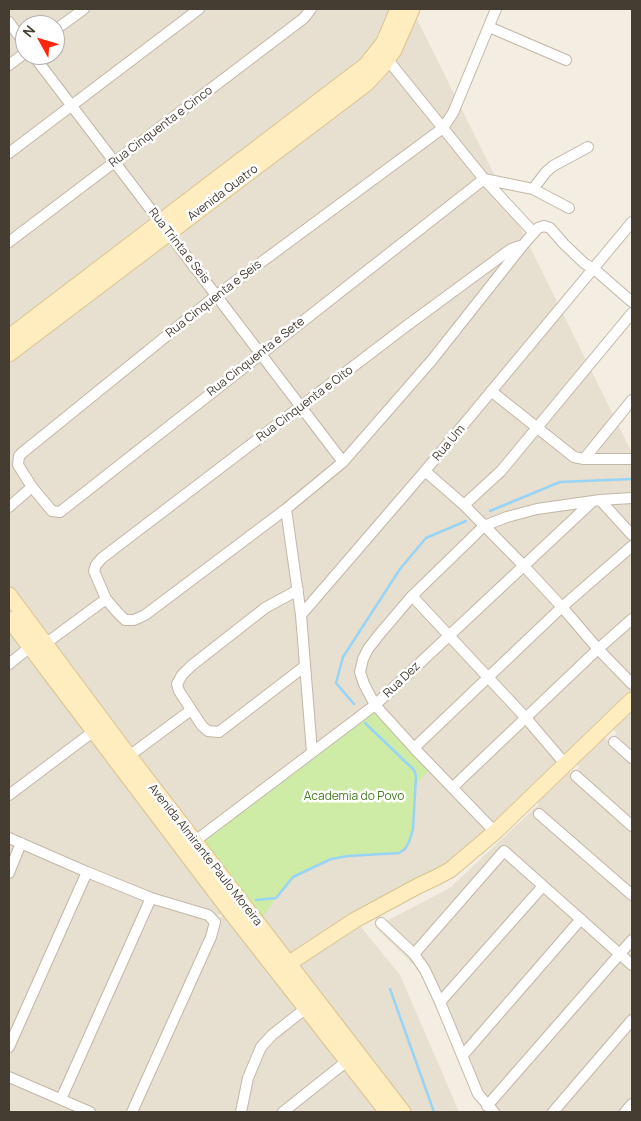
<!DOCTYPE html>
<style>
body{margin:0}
#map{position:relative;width:641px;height:1121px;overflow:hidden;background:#f3ede2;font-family:Manrope,sans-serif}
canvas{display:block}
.frame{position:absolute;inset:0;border:10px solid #453d32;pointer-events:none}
.north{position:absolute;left:15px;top:15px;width:50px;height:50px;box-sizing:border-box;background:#fff;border:1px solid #b5b1ad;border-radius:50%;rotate:309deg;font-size:14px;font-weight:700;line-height:20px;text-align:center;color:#453d32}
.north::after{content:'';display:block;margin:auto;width:18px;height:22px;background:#ff260d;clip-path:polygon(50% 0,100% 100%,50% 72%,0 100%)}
</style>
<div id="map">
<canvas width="641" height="1121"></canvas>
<div class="frame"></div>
<div class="north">N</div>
</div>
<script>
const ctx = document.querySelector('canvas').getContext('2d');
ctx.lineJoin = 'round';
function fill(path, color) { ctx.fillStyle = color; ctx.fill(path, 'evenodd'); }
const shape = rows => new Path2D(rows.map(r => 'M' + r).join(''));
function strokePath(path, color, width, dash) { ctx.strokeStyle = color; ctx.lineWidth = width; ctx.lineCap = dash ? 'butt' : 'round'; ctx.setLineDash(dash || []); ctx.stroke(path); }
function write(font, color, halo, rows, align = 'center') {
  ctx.font = font + ' Manrope,sans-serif'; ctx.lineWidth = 5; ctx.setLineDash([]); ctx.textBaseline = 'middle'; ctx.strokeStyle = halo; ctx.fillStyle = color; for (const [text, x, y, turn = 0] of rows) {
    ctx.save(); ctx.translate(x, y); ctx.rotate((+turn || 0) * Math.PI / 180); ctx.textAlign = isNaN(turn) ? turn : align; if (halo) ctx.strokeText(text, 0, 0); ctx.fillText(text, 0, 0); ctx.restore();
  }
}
fill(shape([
 [9,9,412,9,632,453,632,704,495,832,418,886,355,920,400,975,459,1112,402,1112,237,905,212,919,9,832],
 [25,25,55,25,55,55,25,55],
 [632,711,632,1112,488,1112,482,1108,470,1087,422,973,375,927,450,888,539,804,536,801,569,771,572,774,580,767,576,763,604,737,609,741,617,733,613,729],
 [9,833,215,922,229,910,387,1112,9,1112]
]), '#e7dfcf');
fill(shape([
 [374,709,430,770,416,784,413,829,409,842,405,849,399,853,348,856,331,859,316,865,293,878,276,898,263,917,203,839]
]), '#cfeca6');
strokePath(shape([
 [490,511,560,482,632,479],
 [354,704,336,683,343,657,400,569,426,538,466,521],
 [256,900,276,898,293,877,331,859,348,856,399,853,405,849,409,842,413,829,416,776,414,770,365,723],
 [390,989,434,1112]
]), '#97d4f6', 2.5);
const street = shape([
 [496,9,453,113,443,128,217,295,22,453,19,456,18,465,32,487,52,511,60,512,484,179,533,189,569,208],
 [9,22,25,44],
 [489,27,566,60],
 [55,30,84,9],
 [33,55,343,462],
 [388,60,484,179,533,232],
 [9,65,25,53],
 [9,153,199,9],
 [533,189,546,172,553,166,588,147],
 [9,242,287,31,304,18,311,9],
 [523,245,432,360,343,462,286,509,145,615,134,620,125,620,117,612,106,599,94,571,96,565,102,558,405,327,511,249,523,245,538,228,544,226,550,228,564,244,585,264,593,268,632,302],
 [491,391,574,457,584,459,632,459],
 [584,459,632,400],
 [425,471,464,505,523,565,562,607,598,649,632,684],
 [600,500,632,535],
 [464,505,501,471,632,313],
 [9,507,32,487],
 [286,509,301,615,312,752],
 [298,590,265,608,191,666,182,675,177,684,179,691,202,726,208,731,219,732,305,666],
 [412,596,526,718,566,765],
 [301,615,425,471,632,222],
 [45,644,106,599],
 [9,664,30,647],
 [614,742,632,758],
 [414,748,562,607,632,546],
 [129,756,191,710],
 [576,776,632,826],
 [453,787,598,649,632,619],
 [9,795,94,731],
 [539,814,632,895],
 [495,832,414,748,375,705,364,684,360,672,363,659,368,649,378,636,412,596,484,526,507,517,537,509,600,500,632,498],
 [9,838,87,872,151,898,208,915,215,922],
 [195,841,375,705,593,501],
 [9,873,21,843],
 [381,923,414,954,425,970,440,1002,478,1094,494,1112],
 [414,954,504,851,632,965],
 [440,1002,543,886],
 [9,1047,87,872],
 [463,1055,581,919],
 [9,1077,90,1112],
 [61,1099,151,898],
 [487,1106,632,940],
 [132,1112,211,937,215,922],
 [241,1112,248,1078,261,1047,272,1035,310,1005],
 [283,1112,347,1061],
 [553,1112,632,1020],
 [625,1112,632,1104]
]);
const secondary = shape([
 [9,337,366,65,384,42,398,9],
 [9,354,366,84,381,68,394,50,412,9],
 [9,595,129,756,403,1112],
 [9,619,229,910,387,1112],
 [288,964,355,920,418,886,437,877,450,870,495,832,632,700]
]);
strokePath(street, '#c2b7a7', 12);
strokePath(secondary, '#dac38f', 17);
strokePath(street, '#fff', 10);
strokePath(secondary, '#ffedc0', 15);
write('12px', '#453d32', '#fff', [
 ["Rua Cinquenta e Cinco",161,127,-37],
 ["Avenida Quatro",223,193,-37],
 ["Rua Trinta e Seis",179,246,52],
 ["Rua Cinquenta e Seis",214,299,-38],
 ["Rua Cinquenta e Sete",256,357,-38],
 ["Rua Cinquenta e Oito",305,404,-37],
 ["Rua Um",449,443,-50],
 ["Rua Dez",402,680,-44],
 ["Avenida Almirante Paulo Moreira",205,855,52]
]);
write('12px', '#477b21', '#fff', [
 ["Academia do Povo",354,797]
]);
</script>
